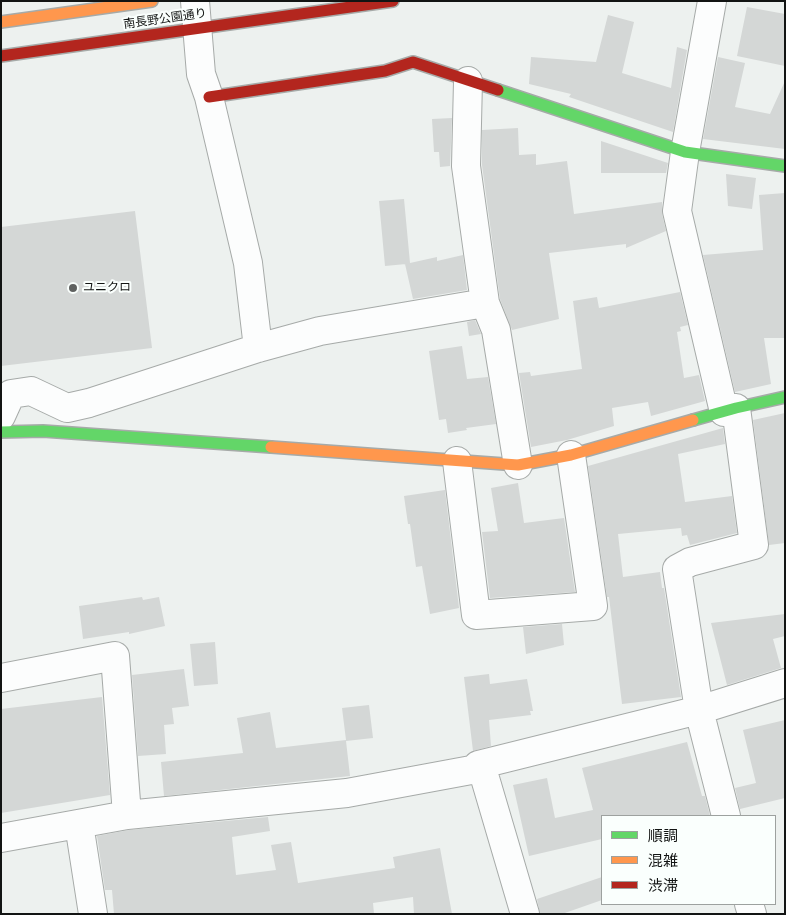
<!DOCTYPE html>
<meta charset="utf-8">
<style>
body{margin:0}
#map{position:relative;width:786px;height:915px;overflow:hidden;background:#edf1ef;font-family:"PT Sans","Noto Sans JP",sans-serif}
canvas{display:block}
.frame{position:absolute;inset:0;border:2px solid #121413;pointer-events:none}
.legend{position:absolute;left:601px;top:815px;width:175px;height:90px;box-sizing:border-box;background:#fafffd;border:1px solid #9da19f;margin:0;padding:6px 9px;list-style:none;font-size:15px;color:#121413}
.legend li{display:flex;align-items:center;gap:10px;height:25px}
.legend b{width:25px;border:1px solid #9da19f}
</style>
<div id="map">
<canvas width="786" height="915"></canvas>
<div class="frame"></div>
<ul class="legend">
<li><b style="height:6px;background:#63d668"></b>順調</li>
<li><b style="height:6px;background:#ff974d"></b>混雑</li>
<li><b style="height:6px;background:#b3261e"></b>渋滞</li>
</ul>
</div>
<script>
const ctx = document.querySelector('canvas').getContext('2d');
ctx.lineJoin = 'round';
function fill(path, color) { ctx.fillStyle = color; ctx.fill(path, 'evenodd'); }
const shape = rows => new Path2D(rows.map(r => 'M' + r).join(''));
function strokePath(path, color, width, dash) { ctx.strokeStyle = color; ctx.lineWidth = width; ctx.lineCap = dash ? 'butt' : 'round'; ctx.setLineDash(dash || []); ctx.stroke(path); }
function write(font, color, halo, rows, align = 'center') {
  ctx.font = font + ' "PT Sans","Noto Sans JP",sans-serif'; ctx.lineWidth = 4; ctx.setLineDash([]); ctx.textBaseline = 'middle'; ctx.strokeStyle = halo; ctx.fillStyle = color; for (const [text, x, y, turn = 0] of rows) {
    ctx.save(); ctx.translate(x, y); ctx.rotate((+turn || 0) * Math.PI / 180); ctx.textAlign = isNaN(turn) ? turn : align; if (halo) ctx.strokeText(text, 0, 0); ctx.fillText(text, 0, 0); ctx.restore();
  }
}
fill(shape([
 [747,7,785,14,785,66,737,56],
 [608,15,634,22,622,73,671,88,677,47,687,50,673,132,569,97,571,94,529,84,531,57,596,62],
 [718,57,745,63,735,107,770,114,785,81,785,149,703,139],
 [452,118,450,166,440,167,439,152,434,152,432,119],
 [518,128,519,155,536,154,536,165,567,161,574,214,662,202,662,214,666,231,626,248,626,244,549,253,559,319,512,330,500,299,482,165,482,130],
 [601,141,668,163,666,173,601,173],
 [726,174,756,178,752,209,728,206],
 [785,193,785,338,764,338,771,384,735,392,703,255,763,250,759,195],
 [404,199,410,263,437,257,437,261,463,255,467,290,413,299,405,264,406,264,385,266,379,201],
 [135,211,152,348,1,366,1,227],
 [680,292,688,325,680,327,681,331,677,332,684,378,699,375,705,401,651,416,648,402,612,408,614,426,567,440,531,447,519,373,530,372,531,376,582,369,573,301,597,297,599,308],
 [475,320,481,334,469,336,467,322],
 [462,346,467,379,488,377,496,424,466,428,467,430,448,433,446,419,439,420,429,351],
 [785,413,785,543,769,545,753,420],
 [723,428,725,444,678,454,685,502,732,496,737,533,690,545,687,535,682,536,681,528,618,534,623,577,660,572,662,588,664,588,681,697,622,704,609,597,607,597,588,466],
 [518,483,524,523,564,518,575,592,490,598,482,532,498,531,491,488],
 [445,490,459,608,430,614,422,566,416,567,410,524,408,524,404,496],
 [142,597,143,600,159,597,165,626,129,634,129,632,83,639,79,606],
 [785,614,785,636,773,639,781,668,727,685,711,623],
 [562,624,564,645,526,654,523,627],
 [215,642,218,684,194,686,190,644],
 [184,669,189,706,172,708,174,724,164,725,166,754,138,756,132,675],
 [489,674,490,684,527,679,533,711,530,711,531,715,489,720,491,746,473,751,464,677],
 [102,697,110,795,1,813,1,709],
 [369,705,373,738,346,741,350,776,164,796,161,762,243,753,237,718,270,712,276,748,346,740,342,708],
 [785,720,785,798,740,809,735,788,756,783,743,730],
 [687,742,702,796,705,796,710,816,602,816,602,839,529,856,513,785,547,778,555,818,593,810,582,768],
 [268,817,270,831,232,837,236,875,276,870,271,845,291,842,298,883,395,868,393,857,440,848,452,914,414,914,413,897,373,903,374,914,114,914,112,890,105,890,97,836,129,830],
 [602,877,602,900,562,914,540,914,537,899]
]), '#d4d7d6');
const street = shape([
 [195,1,201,74,209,97,248,263,258,348],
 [712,1,685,152,677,211,724,412],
 [468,81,466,166,485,303,496,330,518,465],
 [1,416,11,394,31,391,67,408,89,403,258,348,320,331,485,303],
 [457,461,476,615,593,606,571,455],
 [1,678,115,656,127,815],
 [726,816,699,710,677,569,690,562,754,545,736,408],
 [79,824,93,914],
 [1,838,127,815,347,793,482,768],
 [749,904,752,914],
 [525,914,482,768,478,765,699,710,785,683]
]);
const fast = shape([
 [498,90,685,152,785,166],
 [693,420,736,408,785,397],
 [1,432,43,431,271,447]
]);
const slow = shape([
 [1,22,152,1],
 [271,447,518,465,571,455,693,420]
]);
const jam = shape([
 [1,56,393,1],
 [209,97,385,71,413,62,498,90]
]);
strokePath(street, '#a6aaa8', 30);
strokePath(fast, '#a6aaa8', 14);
strokePath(slow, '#a6aaa8', 14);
strokePath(jam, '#a6aaa8', 14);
strokePath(street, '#fcfdfd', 28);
strokePath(fast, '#63d668', 11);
strokePath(slow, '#ff974d', 11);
strokePath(jam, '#b3261e', 11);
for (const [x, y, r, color] of [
 [73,288,5,"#5f6160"]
]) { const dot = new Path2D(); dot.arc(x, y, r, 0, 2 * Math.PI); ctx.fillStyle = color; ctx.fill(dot); strokePath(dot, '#fafffd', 2); }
write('12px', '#121413', '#fafffd', [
 ["南長野公園通り",165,19,-8]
]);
write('12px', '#121413', '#fafffd', [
 ["ユニクロ",83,288]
], 'left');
</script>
